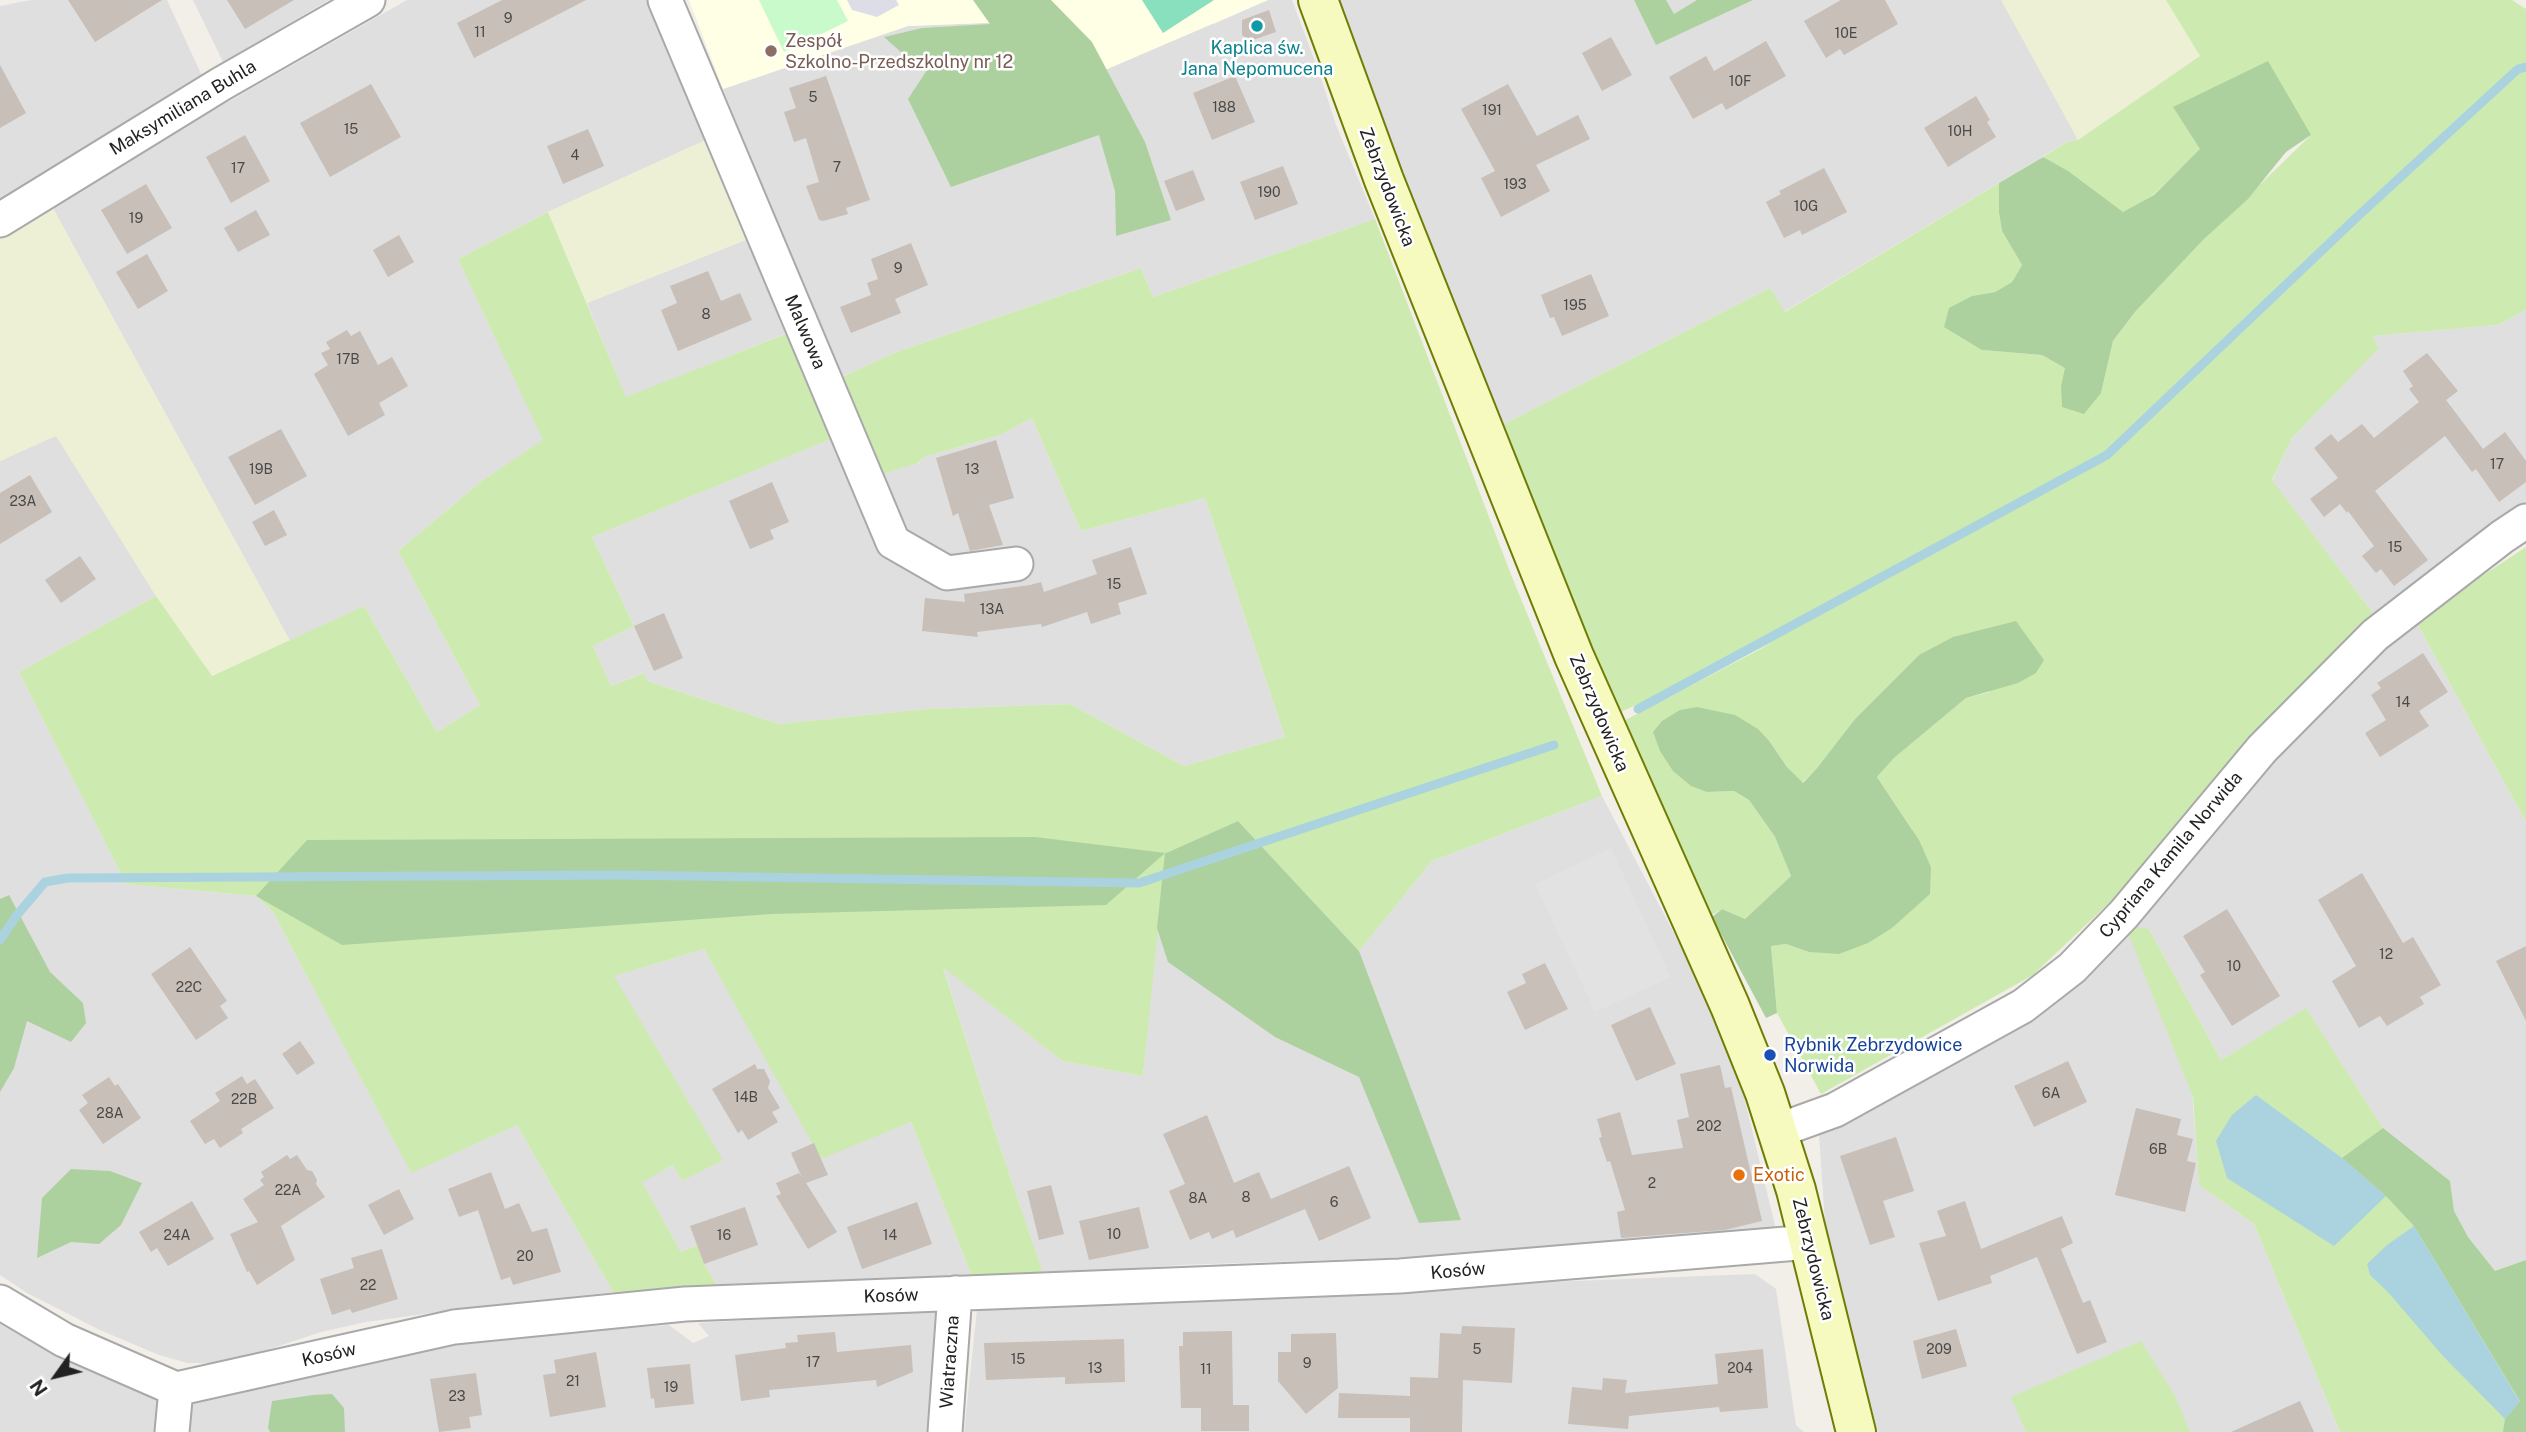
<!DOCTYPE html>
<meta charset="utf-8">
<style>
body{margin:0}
#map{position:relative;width:2526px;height:1432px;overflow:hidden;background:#f2efe9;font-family:"Public Sans",sans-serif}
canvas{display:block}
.north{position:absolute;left:21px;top:1341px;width:70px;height:70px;-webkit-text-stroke:5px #fff;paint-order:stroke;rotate:236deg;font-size:19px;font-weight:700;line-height:28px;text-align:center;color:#222}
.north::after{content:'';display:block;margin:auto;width:24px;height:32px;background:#222;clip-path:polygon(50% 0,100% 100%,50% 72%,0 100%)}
</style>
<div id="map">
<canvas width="2526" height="1432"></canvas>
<div class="north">N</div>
</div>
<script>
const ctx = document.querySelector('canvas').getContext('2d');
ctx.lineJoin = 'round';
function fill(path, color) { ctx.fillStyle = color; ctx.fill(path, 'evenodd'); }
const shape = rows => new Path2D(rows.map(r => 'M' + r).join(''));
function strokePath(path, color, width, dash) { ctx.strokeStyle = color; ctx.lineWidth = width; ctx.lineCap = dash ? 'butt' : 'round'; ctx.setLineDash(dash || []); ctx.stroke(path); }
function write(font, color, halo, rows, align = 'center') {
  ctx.font = font + ' "Public Sans",sans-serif'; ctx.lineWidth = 5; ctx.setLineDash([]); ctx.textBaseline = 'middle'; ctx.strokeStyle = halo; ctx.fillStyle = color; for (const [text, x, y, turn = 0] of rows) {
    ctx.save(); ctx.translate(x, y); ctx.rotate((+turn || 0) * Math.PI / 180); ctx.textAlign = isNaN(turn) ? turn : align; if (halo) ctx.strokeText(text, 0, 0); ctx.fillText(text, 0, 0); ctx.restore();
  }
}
fill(shape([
 [31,0,167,0,202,76,193,87,0,199,0,6],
 [193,0,329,0,223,62],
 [407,0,656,0,717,135,548,212,458,259,544,440,483,480,398,551,480,705,437,732,364,606,290,641,50,203],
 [1268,0,1292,0,1319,72,1336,125,1375,219,1153,297,1141,268,894,353,840,378,797,329,626,398,587,303,758,235,785,242,723,89,908,26,1062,20,1214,24],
 [1338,0,2010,0,2027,31,2078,140,2067,142,1784,312,1770,288,1504,424,1422,227],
 [2526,310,2526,504,2497,522,2375,616,2272,481,2292,438,2378,348,2371,336,2498,325],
 [1032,418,1081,531,1205,498,1285,737,1184,766,1070,704,926,709,779,724,647,681,643,673,611,686,593,646,634,626,592,537,861,426,918,464,924,457,1000,435],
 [56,435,156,596,19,672,126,884,256,896,273,912,411,1172,517,1125,613,1292,460,1309,366,1322,321,1332,227,1363,187,1363,159,1355,100,1330,27,1293,0,1275,0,461],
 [2415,620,2526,822,2526,1260,2495,1271,2468,1237,2454,1211,2450,1181,2383,1128,2306,1009,2221,1060,2149,929,2192,1091,2199,1185,2254,1224,2340,1432,1878,1432,1826,1238,1819,1134,1858,1110,1901,1093,1948,1068,2012,1033,2041,1014,2071,986,2268,762,2369,656],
 [1602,796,1731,1042,1777,1234,1445,1256,1179,1265,1044,1276,994,1129,943,966,1062,1061,1143,1076,1157,928,1297,1027,1432,861],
 [704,949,814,1143,911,1122,973,1279,720,1290,704,1264,697,1245,681,1252,641,1181,674,1165,682,1181,613,976],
 [1755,1274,1776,1289,1796,1425,1804,1432,964,1432,978,1300,1159,1297],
 [948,1309,939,1432,188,1432,191,1400,440,1342,669,1325,693,1343,709,1336,698,1323],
 [0,1322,77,1365,162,1393,159,1432,0,1432]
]), '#e0dfdf');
fill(shape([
 [689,0,1268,0,1089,77,1061,20,908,26,723,89]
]), '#ffffe5');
fill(shape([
 [2001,0,2166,0,2200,56,2078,140],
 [717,135,758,235,587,303,548,212],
 [50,203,290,641,211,676,156,596,56,436,0,461,0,236]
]), '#eef0d5');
fill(shape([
 [2166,0,2512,0,2526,9,2526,310,2498,325,2372,336,2379,348,2292,438,2272,480,2375,616,2145,869,2033,975,1821,1094,1777,1013,1771,946,1786,944,1809,952,1931,867,1910,826,1877,777,1894,758,1966,698,1990,692,1919,655,1855,719,1817,768,1802,783,1787,767,1770,742,1707,792,1734,791,1749,800,1775,837,1791,876,1745,919,1722,909,1707,918,1614,726,1774,642,1612,716,1504,424,1770,288,1785,312,1999,183,1999,213,2002,231,2022,265,2012,282,1995,292,1972,296,1982,350,2042,355,2066,368,2061,386,2101,393,2113,341,2135,312,2204,239,2311,135,2174,108,2201,149,2153,195,2123,213,2043,157,2067,142,2078,140,2200,56],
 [548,212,626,397,798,329,838,436,592,537,634,626,593,646,611,686,644,673,647,681,779,724,926,709,1070,704,1184,766,1285,737,1205,498,1081,531,1032,418,1000,435,924,457,918,463,883,474,875,463,840,378,894,353,1141,268,1153,297,1375,219,1512,577,1602,796,1432,861,1359,951,1238,821,1166,853,1143,1076,1062,1061,943,967,994,1129,1044,1276,973,1279,911,1122,821,1159,704,949,614,976,723,1160,682,1181,673,1165,642,1182,681,1252,697,1245,704,1264,720,1290,613,1292,517,1125,411,1173,273,912,256,896,126,884,19,672,156,596,212,676,364,606,437,732,480,705,398,551,483,480,543,440,458,259],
 [2526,547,2526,822,2415,620],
 [2125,925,2149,929,2221,1060,2306,1008,2383,1128,2450,1181,2454,1211,2468,1237,2495,1271,2526,1260,2526,1432,2340,1432,2254,1224,2199,1185,2193,1098],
 [2141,1341,2175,1396,2190,1432,2026,1432,2011,1397]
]), '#cdebb0');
fill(shape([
 [973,0,1051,0,1092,42,1145,142,1171,220,1116,236,1115,191,1099,135,951,187,908,99,929,67,902,53,884,37,922,28,990,24],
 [1634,0,1666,0,1674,14,1697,0,1753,0,1656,45],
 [2268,61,2311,135,2286,152,2248,199,2204,239,2135,312,2113,341,2101,393,2084,414,2062,407,2061,386,2065,368,2042,355,1982,350,1944,327,1949,308,1972,296,1995,292,2012,282,2022,265,2002,231,1999,213,1999,183,2043,157,2068,171,2123,212,2154,195,2200,149,2173,107],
 [2016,621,2044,660,2036,673,2018,683,1966,698,1894,758,1877,777,1919,840,1931,867,1930,894,1892,928,1868,943,1839,954,1809,952,1786,944,1771,946,1777,1013,1766,1018,1712,917,1722,909,1745,919,1791,876,1775,837,1749,800,1734,791,1707,792,1691,786,1673,771,1660,751,1653,732,1662,721,1680,710,1697,707,1735,715,1758,729,1770,742,1787,767,1803,783,1817,768,1855,719,1919,655,1953,637],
 [1238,821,1359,951,1461,1220,1419,1223,1359,1077,1275,1037,1168,962,1157,928,1165,853,1106,905,772,914,342,945,256,896,307,840,1035,837,1166,853],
 [9,895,50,972,83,1003,86,1023,71,1042,27,1021,14,1068,0,1092,0,899],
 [2383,1128,2450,1181,2454,1211,2468,1237,2495,1271,2526,1260,2526,1432,2503,1432,2505,1419,2520,1401,2414,1226,2386,1196,2342,1158],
 [71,1169,110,1171,142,1183,121,1225,99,1244,71,1242,37,1258,42,1198],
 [332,1394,344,1408,345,1432,270,1432,268,1428,272,1401,313,1395]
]), '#add19e');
fill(shape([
 [759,0,837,0,848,21,784,52]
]), '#c8facc');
fill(shape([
 [1142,0,1214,0,1163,33]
]), '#88e0be');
fill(shape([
 [1611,848,1671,977,1595,1012,1535,884]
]), '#e2e2e2');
fill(shape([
 [847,0,896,0,899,5,877,17,852,10]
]), '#dddde8');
fill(shape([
 [2256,1095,2342,1158,2386,1196,2334,1246,2227,1178,2216,1141,2232,1115],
 [2414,1226,2520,1402,2505,1419,2442,1355,2388,1292,2370,1275,2367,1264,2387,1245]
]), '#aad3df');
strokePath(shape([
 [1638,709,2107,455,2357,217,2518,69,2526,67],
 [0,940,17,915,45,882,68,878,620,875,1139,883,1554,745]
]), '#aad3df', 9);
fill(shape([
 [68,0,162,0,95,42],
 [227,0,294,0,245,29],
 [502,0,586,0,474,58,457,23],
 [1841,0,1885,0,1898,24,1844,55,1840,49,1826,58,1804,21],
 [1269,10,1276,32,1250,41,1242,35,1242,20],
 [1611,37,1632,75,1602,91,1582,53],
 [1766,41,1786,76,1726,110,1722,103,1693,119,1669,77,1706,56,1714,71],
 [0,65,26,113,0,128],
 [826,76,870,200,846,208,848,214,823,221,819,220,806,186,819,182,806,138,794,142,784,112,796,108,789,88],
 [1235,76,1255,122,1212,140,1193,93],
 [371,84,401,137,330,177,300,123],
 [1508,84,1537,136,1578,115,1590,139,1536,165,1550,191,1501,217,1481,178,1495,171,1461,109],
 [1976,96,1990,120,1987,122,1996,137,1948,167,1924,128],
 [588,129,604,166,563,184,547,146],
 [245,135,270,181,231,203,206,157],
 [1283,166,1298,204,1255,220,1240,182],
 [1824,168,1847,212,1802,235,1800,230,1784,238,1766,202,1781,194,1779,191],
 [1193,170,1205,200,1176,211,1164,181],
 [146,184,172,228,127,254,101,210],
 [256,210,270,235,238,252,224,228],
 [399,235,414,262,388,277,373,250],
 [911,243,928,285,895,299,901,313,851,333,840,307,871,295,867,283,878,279,871,259],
 [147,254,168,291,138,309,116,272],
 [708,271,721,301,740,293,752,320,678,351,661,310,677,303,670,286],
 [1591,274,1609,316,1562,336,1554,317,1550,318,1541,295],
 [347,330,351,336,360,331,378,365,392,357,408,386,379,403,385,415,348,436,314,374,328,365,321,353,330,349,326,342],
 [2427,353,2458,391,2446,400,2483,449,2505,432,2526,461,2526,482,2499,502,2476,469,2472,472,2445,436,2375,491,2428,560,2394,586,2381,569,2376,573,2362,556,2374,546,2348,511,2347,513,2340,504,2324,517,2310,499,2338,478,2314,448,2331,434,2338,442,2362,424,2374,438,2419,402,2409,389,2413,386,2403,371],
 [281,429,307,476,255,505,228,457],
 [996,440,1014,498,989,505,1003,545,970,551,958,513,953,516,936,458],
 [30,475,52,512,0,544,0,493],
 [772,482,789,522,770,530,774,539,750,549,729,501],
 [274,510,287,535,265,546,252,522],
 [1131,547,1147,594,1118,603,1121,614,1091,624,1087,612,1042,627,1041,624,977,632,978,637,922,631,925,598,965,602,964,594,1030,585,1041,582,1044,592,1097,574,1092,560],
 [80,556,96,579,61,603,45,580],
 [664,613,683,658,654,671,634,626],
 [2423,653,2448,692,2419,711,2429,726,2380,757,2365,733,2386,720,2371,695,2381,688,2377,683],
 [2362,873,2403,943,2413,937,2441,985,2420,997,2424,1004,2387,1026,2380,1016,2359,1028,2332,981,2356,966,2318,900],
 [2227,909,2280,996,2232,1026,2200,975,2205,972,2183,936],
 [2526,946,2526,1021,2496,961],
 [190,947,227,1001,220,1006,228,1018,196,1040,151,974],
 [1545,963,1568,1009,1525,1030,1507,992,1526,983,1522,974],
 [1650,1007,1676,1064,1636,1081,1611,1025],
 [300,1041,315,1063,297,1075,282,1054],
 [2068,1061,2087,1102,2034,1127,2014,1086],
 [755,1064,757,1069,764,1069,770,1081,768,1088,780,1108,772,1112,778,1122,748,1140,742,1130,738,1133,712,1089],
 [1720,1065,1725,1088,1731,1087,1762,1221,1725,1230,1621,1238,1617,1212,1625,1210,1610,1161,1607,1162,1599,1138,1602,1137,1597,1119,1620,1112,1632,1155,1683,1148,1677,1120,1689,1117,1680,1074],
 [242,1076,247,1084,255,1079,274,1108,241,1129,243,1133,220,1148,214,1139,205,1144,190,1121,220,1101,215,1093],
 [109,1077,115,1086,118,1084,141,1118,103,1144,79,1110,88,1103,82,1095],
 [2136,1108,2181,1119,2177,1135,2193,1139,2187,1161,2196,1163,2185,1212,2115,1195],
 [1207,1115,1234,1183,1259,1172,1271,1199,1349,1166,1371,1218,1319,1241,1305,1209,1236,1238,1233,1230,1212,1239,1209,1232,1190,1240,1169,1191,1185,1184,1163,1134],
 [1896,1137,1914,1191,1883,1201,1895,1237,1870,1245,1840,1156],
 [814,1143,828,1175,806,1183,837,1232,808,1249,776,1196,781,1194,776,1183,799,1173,802,1178,791,1153],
 [287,1155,290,1159,297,1155,307,1170,312,1171,317,1180,316,1184,325,1197,281,1226,295,1260,257,1285,249,1271,247,1272,230,1234,258,1222,243,1199,264,1185,260,1180,264,1177,261,1172],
 [491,1172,505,1209,519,1203,532,1232,547,1228,561,1272,513,1285,510,1277,501,1280,478,1210,459,1217,448,1189],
 [1051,1185,1064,1234,1039,1240,1027,1191],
 [399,1189,414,1219,384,1235,368,1205],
 [192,1201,214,1239,168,1266,157,1248,151,1252,139,1232],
 [1965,1201,1981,1249,2062,1216,2073,1243,2061,1249,2083,1303,2090,1300,2107,1342,2077,1354,2037,1257,1990,1276,1992,1283,1938,1301,1919,1243,1946,1236,1937,1211],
 [917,1202,932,1244,862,1269,847,1227],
 [745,1207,758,1245,704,1264,690,1226],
 [1139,1207,1149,1248,1089,1260,1079,1221],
 [382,1249,398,1299,352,1313,350,1309,332,1315,320,1279,354,1268,351,1258],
 [1462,1326,1515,1328,1512,1383,1463,1380,1462,1432,1410,1432,1410,1418,1338,1418,1339,1393,1410,1396,1410,1377,1438,1378,1440,1333,1461,1334],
 [1956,1329,1967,1366,1922,1379,1913,1341],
 [1232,1331,1233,1405,1249,1405,1249,1431,1201,1431,1201,1408,1181,1408,1179,1346,1183,1346,1183,1332],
 [835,1332,837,1352,911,1345,913,1372,877,1387,876,1380,769,1390,770,1397,741,1401,735,1355,786,1348,785,1343,798,1342,797,1335],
 [1336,1333,1338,1388,1306,1414,1278,1381,1278,1352,1291,1352,1291,1334],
 [1124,1339,1125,1382,1065,1384,1065,1377,986,1380,984,1343],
 [1763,1349,1768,1408,1720,1412,1719,1407,1629,1416,1628,1429,1568,1424,1572,1387,1602,1390,1603,1378,1627,1380,1625,1393,1718,1384,1715,1354],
 [596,1352,606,1407,550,1417,543,1375,556,1373,554,1360],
 [690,1364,694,1404,655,1408,654,1398,651,1399,647,1368],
 [476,1373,482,1415,469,1417,471,1428,439,1432,430,1379],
 [2300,1401,2314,1432,2231,1432]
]), '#c7bfb8');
const street = shape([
 [665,0,893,542,947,573,1016,564],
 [0,220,221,84,368,0],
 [1777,1131,1835,1110,2023,1006,2072,968,2124,914,2262,749,2375,635,2502,537,2526,521],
 [0,1302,64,1340,176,1389,454,1327,685,1304,1400,1276,1810,1242],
 [172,1432,176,1389],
 [945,1432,955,1293]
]);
const secondary = shape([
 [1318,0,1384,180,1574,656,1730,1006,1765,1093,1796,1190,1856,1432]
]);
strokePath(street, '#a9a9a9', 37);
strokePath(secondary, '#707d05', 42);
strokePath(street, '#fff', 33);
strokePath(secondary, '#f7fabf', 38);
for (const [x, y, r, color] of [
 [1257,26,7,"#0f9aa8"],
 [771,51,7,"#8d6e63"],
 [1770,1055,7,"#1a4fb4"],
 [1739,1175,7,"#e8710a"]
]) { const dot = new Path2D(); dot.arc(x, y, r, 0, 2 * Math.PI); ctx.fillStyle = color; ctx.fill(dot); strokePath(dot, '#fff', 2.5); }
write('14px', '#4b4948', null, [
 ["9",508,19],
 ["11",480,33],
 ["10E",1846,34],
 ["10F",1740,82],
 ["5",813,98],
 ["188",1224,108],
 ["191",1492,111],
 ["15",351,130],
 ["10H",1960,132],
 ["4",575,156],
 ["7",837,168],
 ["17",238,169],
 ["193",1515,185],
 ["190",1269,193],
 ["10G",1806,207],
 ["19",136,219],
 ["9",898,269],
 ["195",1575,306],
 ["8",706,315],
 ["17B",348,360],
 ["17",2497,465],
 ["19B",261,470],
 ["13",972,470],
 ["23A",23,502],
 ["15",2395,548],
 ["15",1114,585],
 ["13A",992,610],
 ["14",2403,703],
 ["12",2386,955],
 ["10",2234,967],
 ["22C",189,988],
 ["6A",2051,1094],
 ["14B",746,1098],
 ["22B",244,1100],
 ["28A",110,1114],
 ["202",1709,1127],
 ["6B",2158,1150],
 ["2",1652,1184],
 ["22A",288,1191],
 ["8",1246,1198],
 ["8A",1198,1199],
 ["6",1334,1203],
 ["10",1114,1235],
 ["24A",177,1236],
 ["16",724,1236],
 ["14",890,1236],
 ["20",525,1257],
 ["22",368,1286],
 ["5",1477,1350],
 ["209",1939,1350],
 ["15",1018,1360],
 ["17",813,1363],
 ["9",1307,1364],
 ["13",1095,1369],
 ["204",1740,1369],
 ["11",1206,1370],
 ["21",573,1382],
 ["19",671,1388],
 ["23",457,1397]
]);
write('18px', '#785e54', '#fff', [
 ["Zespół",785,41],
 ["Szkolno-Przedszkolny nr 12",785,62]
], 'left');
write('18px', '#0d838f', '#fff', [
 ["Kaplica św.",1257,48],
 ["Jana Nepomucena",1257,69]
]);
write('18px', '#222', '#fff', [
 ["Maksymiliana Buhla",183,108,-31],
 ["Zebrzydowicka",1387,187,69],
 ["Malwowa",805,332,67],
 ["Zebrzydowicka",1599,713,67],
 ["Cypriana Kamila Norwida",2171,855,-50],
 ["Zebrzydowicka",1813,1259,76],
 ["Kosów",1458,1271,-5],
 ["Kosów",891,1296,-2],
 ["Kosów",329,1355,-13],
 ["Wiatraczna",950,1362,-86]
]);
write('18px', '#164399', '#fff', [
 ["Rybnik Zebrzydowice",1784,1045],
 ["Norwida",1784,1066]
], 'left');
write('18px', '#c56008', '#fff', [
 ["Exotic",1753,1175]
], 'left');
</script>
